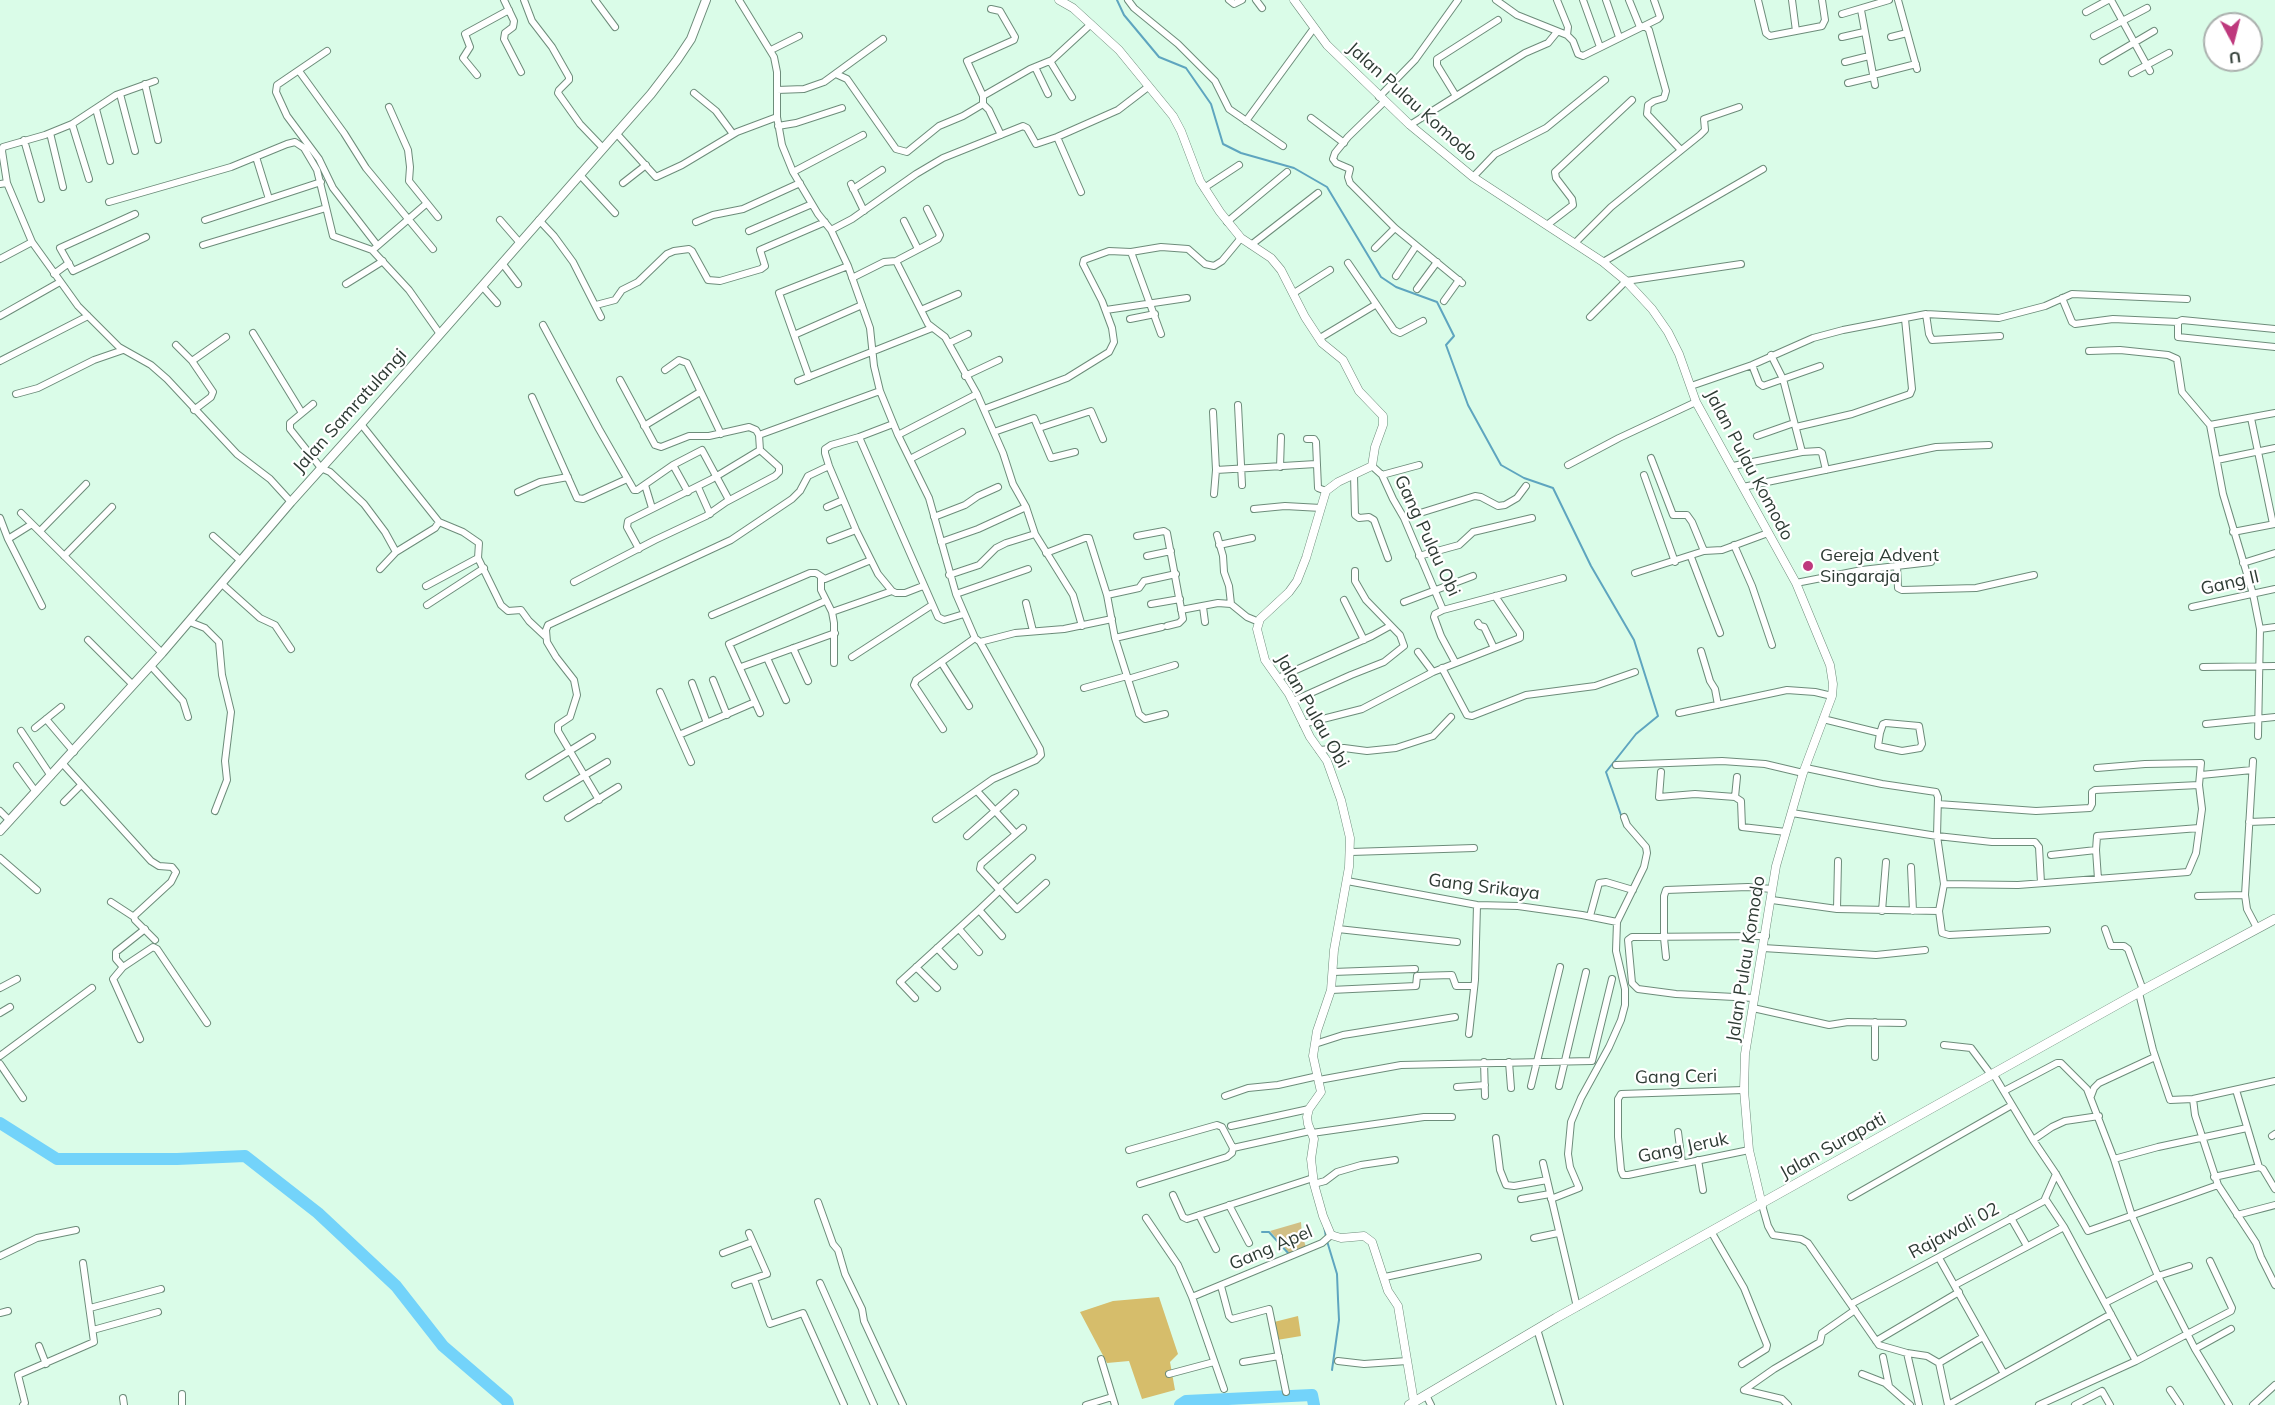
<!DOCTYPE html>
<style>
body{margin:0}
#map{position:relative;width:2275px;height:1405px;overflow:hidden;background:#dafce8;font-family:Mulish,sans-serif}
canvas{display:block}
.north{position:absolute;left:2203px;top:12px;width:60px;height:60px;box-sizing:border-box;background:#fff;border:2px solid #abb1ae;border-radius:50%;rotate:173deg;font-size:16px;font-weight:700;line-height:24px;text-align:center;color:#2e3b34}
.north::after{content:'';display:block;margin:auto;width:21px;height:27px;background:#be397d;clip-path:polygon(50% 0,100% 100%,50% 72%,0 100%)}
</style>
<div id="map">
<canvas width="2275" height="1405"></canvas>
<div class="north">U</div>
</div>
<script>
const ctx = document.querySelector('canvas').getContext('2d');
ctx.lineJoin = 'round';
function fill(path, color) { ctx.fillStyle = color; ctx.fill(path, 'evenodd'); }
const shape = rows => new Path2D(rows.map(r => 'M' + r).join(''));
function strokePath(path, color, width, dash) { ctx.strokeStyle = color; ctx.lineWidth = width; ctx.lineCap = dash ? 'butt' : 'round'; ctx.setLineDash(dash || []); ctx.stroke(path); }
function write(font, color, halo, rows, align = 'center') {
  ctx.font = font + ' Mulish,sans-serif'; ctx.lineWidth = 4.5; ctx.setLineDash([]); ctx.textBaseline = 'middle'; ctx.strokeStyle = halo; ctx.fillStyle = color; for (const [text, x, y, turn = 0] of rows) {
    ctx.save(); ctx.translate(x, y); ctx.rotate((+turn || 0) * Math.PI / 180); ctx.textAlign = isNaN(turn) ? turn : align; if (halo) ctx.strokeText(text, 0, 0); ctx.fillText(text, 0, 0); ctx.restore();
  }
}
fill(shape([
 [1301,1222,1302,1235,1306,1247,1290,1254,1270,1231]
]), '#d1bf85');
fill(shape([
 [1159,1297,1178,1354,1170,1362,1175,1390,1142,1399,1129,1361,1107,1363,1080,1312,1113,1301],
 [1298,1316,1301,1336,1277,1340,1274,1322]
]), '#d6bd6b');
strokePath(shape([
 [1117,0,1124,15,1159,57,1186,68,1211,104,1223,144,1241,153,1294,168,1327,187,1381,277,1396,287,1437,302,1454,336,1446,345,1468,405,1501,465,1524,478,1553,488,1591,566,1634,640,1658,716,1636,734,1606,772,1622,818],
 [1324,1226,1326,1237],
 [1262,1232,1269,1232,1289,1254],
 [1327,1241,1337,1274,1338,1299,1339,1320,1332,1370]
]), '#5ea5bf', 2);
strokePath(shape([
 [0,1123,57,1159,177,1159,245,1156,318,1213,396,1286,443,1346,507,1401,508,1405],
 [1180,1405,1186,1401,1312,1395,1314,1405]
]), '#73d3fa', 12);
const minor = shape([
 [504,0,514,21,513,27,505,33,504,39,521,72],
 [524,0,532,21,552,47,569,77,569,80,559,90,558,93,580,124,603,148],
 [595,0,615,27],
 [739,0,774,57,777,72,777,117,782,145,793,172,818,214,831,230,848,266,870,328,874,366,880,391,898,435,929,498,956,594,975,638,980,642,1040,749,1041,755,1036,760,993,779,936,819],
 [1128,0,1134,8,1178,44,1215,81,1229,109,1283,146],
 [1229,0,1234,4,1242,0],
 [1256,0,1262,8],
 [1496,0,1517,15,1567,35,1573,41,1578,54,1583,56,1658,19,1660,17,1654,0],
 [1557,0,1568,27,1567,35],
 [1583,0,1600,47],
 [1606,0,1619,37],
 [1629,0,1640,27,1646,27,1649,30,1666,91,1664,98,1654,101,1648,105,1647,114,1681,150],
 [1758,0,1766,33,1770,36,1822,26,1825,20,1822,0],
 [1792,0,1796,31],
 [1898,0,1917,69],
 [2111,0,2150,71],
 [1861,10,1875,85],
 [2086,12,2108,0],
 [1842,14,1889,0],
 [2094,36,2147,8],
 [1842,37,1864,32],
 [1891,37,1907,33],
 [771,50,799,36],
 [327,51,277,85,276,92,287,116,319,159,333,188,377,245],
 [1050,61,1072,97],
 [2103,61,2154,31],
 [1845,62,1869,56],
 [1035,67,1048,94],
 [299,71,344,133,366,168,433,249],
 [2132,73,2169,53],
 [836,74,847,79,896,149,907,152,939,126,963,116,983,104,983,96,967,61,1014,40,1015,37,1000,11,991,9],
 [477,75,463,58,470,47,465,34,509,10],
 [1873,75,1916,64],
 [1848,83,1873,77],
 [145,84,158,140],
 [777,90,804,89,824,82,883,39],
 [694,93,716,111,733,134],
 [120,94,135,151],
 [983,96,1030,69,1052,60,1091,24],
 [1456,96,1437,65,1437,59,1498,20],
 [1379,97,1415,60,1458,0],
 [1384,102,1348,137,1335,153,1333,159,1336,163,1350,169,1348,177,1350,183,1395,228,1462,283],
 [983,104,989,110,1001,135],
 [389,107,408,150,410,167,409,181,438,217],
 [96,109,110,161],
 [1311,118,1344,143],
 [1246,121,1314,28],
 [72,124,89,179],
 [1410,125,1525,53,1548,43,1557,32],
 [778,126,796,123,842,108],
 [50,133,63,187],
 [616,133,656,177,682,165,737,132,777,117],
 [1057,137,1081,192],
 [24,140,41,199],
 [256,157,269,199],
 [793,172,863,135],
 [580,175,615,213],
 [1473,177,1495,154,1546,128,1605,80],
 [7,183,2,151,3,147,45,135,72,124,116,95,155,81],
 [623,183,646,165],
 [0,184,7,183,32,242,78,306,119,347,151,365,167,379,237,454,270,479,291,502],
 [851,184,864,211],
 [1204,188,1239,165],
 [853,189,882,170],
 [109,202,231,167,287,144,295,142,304,148,317,170,333,236,372,250,409,290,440,334],
 [135,214,60,248,73,271,146,237],
 [205,220,321,182],
 [500,220,520,243],
 [539,220,554,236,573,262,601,317],
 [904,221,918,249],
 [696,222,713,215,743,209,800,183],
 [1227,222,1287,172],
 [1547,225,1573,205,1572,199,1556,178,1555,172,1632,100],
 [831,230,852,219,916,174,943,158,1023,126,1027,128,1036,144,1057,137,1118,110,1148,87],
 [749,231,812,204],
 [1575,243,1611,207,1700,135,1705,130,1704,119,1739,107],
 [203,245,326,208],
 [1251,245,1318,193],
 [375,248,426,204],
 [1375,248,1395,228],
 [1131,252,1161,334],
 [0,259,32,242],
 [896,261,928,324,945,337,977,394,1003,453,1013,484,1026,507,1035,534,1073,595,1082,626],
 [1603,262,1763,169],
 [502,263,518,284],
 [1348,263,1394,330,1400,333,1423,321],
 [54,274,69,263],
 [1396,276,1416,246],
 [852,278,884,262,896,261,938,239,940,235,927,209],
 [346,284,383,261],
 [482,286,497,303],
 [1417,289,1437,262],
 [1294,293,1330,270],
 [2062,298,2072,322,2075,324,2113,319,2178,322,2182,320,2275,329],
 [1444,301,1459,280],
 [596,305,615,300,622,290,638,282,667,254,674,251,689,249,692,251,708,280,720,281,761,269,765,266,760,250,825,222],
 [921,310,958,294],
 [1106,310,1187,298],
 [1926,314,1929,334,1932,340,2000,336],
 [0,316,60,282],
 [1590,317,1626,281,1741,264],
 [1130,319,1155,314],
 [2178,322,2178,337,2275,347],
 [543,325,599,429,634,490,637,490,673,465,702,450,729,500],
 [253,333,302,413],
 [794,335,862,305],
 [1320,338,1375,305],
 [949,343,968,334],
 [176,345,192,361,213,392,211,397,194,410],
 [2089,351,2120,350,2168,355,2177,359,2182,392,2210,425,2223,494,2253,594,2260,629,2258,736],
 [1771,355,1783,379,1802,452],
 [0,361,88,316],
 [192,361,226,337],
 [1752,365,1759,383,1763,386,1820,366],
 [665,370,679,360,687,363,721,434],
 [965,376,999,360],
 [809,377,779,293,848,266],
 [798,381,932,328],
 [1691,386,1752,365,1813,338,1843,330,1926,314,1999,318,2045,306,2072,294,2187,299],
 [16,394,38,388,94,360,123,350],
 [532,397,577,498,583,499,627,479],
 [313,404,290,423,290,429,321,468,330,472,364,504,385,532,396,552],
 [1238,405,1242,485],
 [984,409,1067,378,1109,352,1114,342,1112,328,1102,301,1083,264,1084,260,1109,251,1131,252,1161,247,1188,249,1205,264,1214,266,1222,261,1241,238],
 [1213,412,1216,470,1214,494],
 [2251,418,2273,524],
 [361,424,439,522,463,532,479,543,478,558,501,605,508,611,521,610,529,621,545,636],
 [893,424,859,437,831,445,825,449,825,453,829,466,856,530,878,574,892,591,896,593,905,593,923,586],
 [2210,425,2275,413],
 [644,426,700,392],
 [1796,427,1852,414,1910,394,1912,389,1905,319],
 [1039,428,1091,411,1103,439],
 [994,432,1034,418,1051,458,1075,452],
 [759,435,880,391],
 [898,435,977,394],
 [1757,436,1794,423],
 [859,437,938,617,944,620,964,614],
 [1307,439,1314,439,1316,442,1318,488,1326,491],
 [1651,458,1673,515,1687,515,1692,522,1704,551],
 [910,459,962,432],
 [2217,460,2275,448],
 [673,465,688,492],
 [1568,465,1619,438,1696,402],
 [1372,466,1382,475,1393,499,1404,518,1443,610,1563,578],
 [1733,466,1802,452,1819,451,1822,453,1826,470],
 [1280,467,1281,437],
 [1216,470,1316,464],
 [1354,475,1355,515,1359,518,1369,517,1374,520,1388,558],
 [1382,475,1419,465],
 [1644,475,1675,562],
 [645,485,652,508],
 [698,487,710,514],
 [1743,487,1936,447,1989,445],
 [518,492,540,482,568,477],
 [827,507,843,500],
 [1254,509,1285,506,1321,508],
 [21,513,162,653],
 [934,517,965,505,978,496,998,487],
 [0,518,8,539,42,606],
 [1404,518,1475,496,1481,497,1498,506,1505,505,1517,498,1526,486],
 [40,531,86,484],
 [2233,532,2275,524],
 [1217,535,1223,556,1224,572,1229,586,1231,604],
 [213,536,241,561],
 [1137,536,1164,531,1167,533,1183,619,1179,623,1167,626],
 [8,539,32,524],
 [830,540,856,530],
 [941,542,978,529,1026,507],
 [1219,545,1252,538],
 [1734,545,1752,586,1772,645],
 [639,549,627,527,628,521,712,479,760,450],
 [1046,553,1085,538,1089,538,1107,595,1115,638,1139,714,1145,719,1165,714],
 [64,556,112,507],
 [1147,556,1171,551],
 [1419,556,1459,545,1473,532,1532,518],
 [1691,557,1720,633],
 [2243,563,2275,553],
 [1897,566,1898,588,1902,590,1976,588,2034,575],
 [380,569,396,552,435,528,439,522],
 [1635,573,1704,551,1722,550,1768,533],
 [949,575,979,565,996,548,1006,543,1035,534],
 [821,578,821,590,832,612,834,623,834,663],
 [574,582,655,540,706,516,726,502,775,476,779,472,779,467,760,450,759,435,756,430,749,427,709,436,689,436,661,447,655,445,620,380],
 [1796,583,1862,570,1931,562],
 [222,584,260,618,275,625,291,649],
 [426,586,478,558],
 [956,594,1028,569],
 [1107,595,1139,588,1144,581,1176,574],
 [1344,600,1364,640],
 [1404,602,1473,576],
 [1026,603,1033,631],
 [1151,604,1180,599],
 [427,605,484,568],
 [1203,607,1205,622],
 [2192,607,2275,589],
 [1181,610,1218,603,1231,604,1247,617,1259,622],
 [1443,610,1435,614,1434,617,1441,636,1455,662],
 [832,612,892,591],
 [712,615,810,573,816,573,825,579,871,560],
 [190,622,205,628,219,642,222,675,231,712,225,761,227,780,215,811],
 [1478,623,1480,626,1484,627,1494,648],
 [2260,629,2275,627],
 [1115,638,1162,627],
 [88,640,133,685],
 [980,642,1015,633,1064,629,1112,619],
 [793,648,808,681],
 [1701,651,1710,681,1715,689,1718,705],
 [1418,652,1433,672],
 [852,657,932,605],
 [767,658,786,700],
 [941,662,969,706],
 [151,666,183,701,188,717],
 [741,667,835,633],
 [2203,667,2275,666],
 [1442,668,1467,715,1472,716,1526,695,1595,686,1635,672],
 [1278,678,1372,636,1390,626],
 [1128,679,1175,665],
 [713,680,727,715],
 [692,683,707,723],
 [1084,688,1127,676],
 [660,692,691,762],
 [1293,701,1351,675,1384,662,1404,646,1400,635,1366,600,1355,581,1355,571],
 [760,713,729,644,825,601],
 [1679,713,1787,690,1815,692,1832,696],
 [46,719,74,752],
 [1823,719,1880,733],
 [1886,723,1919,726,1922,744,1920,748,1902,751,1878,746,1880,733,1883,724,1886,723],
 [1303,724,1362,709,1433,672,1520,638,1520,633,1495,596],
 [2206,724,2275,717],
 [35,728,61,707],
 [943,729,914,685,916,680,975,638],
 [21,731,51,776],
 [679,735,755,702],
 [1319,750,1344,748,1367,751,1396,748,1433,736,1451,717],
 [2253,761,2245,895,2247,909,2257,928],
 [63,764,151,861,159,866,172,867,176,872,171,882,134,916,135,920,155,940],
 [1616,765,1722,761,1765,764,1803,773],
 [17,766,36,792],
 [1806,768,1882,784,1936,792,1938,797,1937,836,1944,884,1939,911,1942,933,1949,935,2047,930],
 [1661,772,1659,797,1695,794,1735,797,1741,801,1742,827,1786,832],
 [2201,775,2252,770],
 [529,776,592,737],
 [977,791,1016,834],
 [1735,797,1737,777],
 [547,798,607,762],
 [599,800,558,731,558,725,570,717,577,695,574,680,556,657,547,642,546,630,548,625,731,540,792,499,800,491,808,476,829,466],
 [64,802,81,785],
 [1938,804,2036,811,2090,808,2092,804,2092,792,2095,790,2199,785],
 [0,811,10,821],
 [1792,813,1937,836,1992,842,2035,842,2039,847,2041,883],
 [568,818,618,787],
 [2249,822,2275,821],
 [1023,828,981,864,980,869,1017,909,1046,883],
 [967,836,1015,793],
 [1351,852,1474,848],
 [2051,855,2096,850],
 [0,858,37,890],
 [1911,867,1913,911],
 [2098,879,2096,850,2097,836,2199,828],
 [1347,881,1477,905,1518,906,1582,915,1617,922],
 [1944,884,2018,885,2188,872,2196,853,2202,809,2199,785,2201,763,2145,764,2097,768],
 [2198,896,2245,895],
 [1772,900,1837,909,1939,911],
 [111,902,134,917],
 [1837,909,1838,861],
 [979,910,1002,936],
 [1882,911,1886,862],
 [1590,916,1599,883,1606,882,1633,890],
 [959,929,979,952],
 [1338,929,1457,942],
 [2105,929,2111,946,2124,946,2128,949,2143,990],
 [937,948,954,966],
 [1763,948,1876,955,1925,950],
 [1666,957,1664,938,1664,896,1666,890,1748,887,1772,889],
 [123,967,116,959,116,952,145,929],
 [916,967,937,988],
 [1333,972,1415,969],
 [0,988,17,979],
 [1331,990,1416,986,1417,976,1452,975,1456,986,1473,986],
 [2139,993,2153,1050,2170,1100,2193,1099,2275,1081],
 [915,998,900,982,979,910,999,891,1000,887,1032,858],
 [1754,998,1676,994,1638,989,1632,983,1628,940,1632,937,1766,936],
 [1753,1008,1829,1025,1848,1022,1903,1023],
 [0,1013,10,1007],
 [1469,1034,1475,980,1477,905],
 [140,1039,113,979,123,967,153,947,157,949,207,1023],
 [1315,1044,1343,1035,1455,1017],
 [1944,1045,1971,1048,1992,1076],
 [0,1056,92,988],
 [1875,1057,1875,1022],
 [1484,1062,1485,1096],
 [1509,1062,1511,1088],
 [0,1064,23,1098],
 [1994,1075,2033,1140,2056,1174,2088,1231,2218,1185],
 [1319,1080,1401,1065,1592,1061,1612,979],
 [1531,1086,1560,967],
 [1559,1086,1586,972],
 [1457,1087,1485,1085],
 [1744,1090,1621,1094,1618,1099,1618,1137,1621,1170,1623,1175,1628,1175,1749,1150],
 [2236,1090,2259,1167],
 [2004,1091,2057,1063,2061,1063,2087,1089,2114,1159,2132,1216,2158,1276,2195,1349,2229,1405],
 [1225,1096,1248,1088,1278,1085,1318,1076],
 [2091,1096,2094,1088,2099,1083,2155,1057],
 [2193,1099,2195,1115,2218,1185,2256,1243,2261,1257,2275,1285],
 [1231,1126,1309,1109],
 [1678,1132,1682,1163],
 [1312,1133,1424,1117,1452,1117],
 [2272,1136,2275,1134],
 [1496,1138,1500,1170,1506,1185,1514,1186,1547,1180],
 [2033,1140,2052,1127,2065,1121,2099,1116],
 [1129,1150,1217,1125,1222,1127,1233,1148],
 [2114,1159,2158,1147,2247,1128],
 [1698,1160,1703,1190],
 [1543,1163,1577,1307],
 [2214,1177,2259,1167,2263,1169,2275,1189],
 [1140,1184,1227,1157,1232,1153,1233,1148,1310,1131],
 [1314,1184,1325,1181,1337,1172,1361,1165,1395,1160],
 [1173,1195,1183,1217,1187,1219,1313,1178],
 [1851,1197,2012,1105],
 [1521,1199,1550,1194],
 [1551,1199,1579,1188,1570,1167,1568,1154,1571,1122,1581,1098,1609,1047,1621,1020,1625,1005,1625,989,1616,951,1617,922,1644,867,1647,853,1646,847,1627,825,1624,817],
 [2046,1200,2064,1227,2136,1361],
 [818,1202,833,1244,838,1250,845,1274,862,1309,864,1321,903,1405],
 [1229,1205,1249,1243],
 [1762,1205,1768,1226,1773,1235,1801,1239,1808,1243,1879,1345,1907,1353,1927,1356,1939,1363,1948,1405],
 [1199,1215,1216,1249],
 [2237,1215,2275,1205],
 [1146,1218,1178,1265,1192,1297,1224,1389],
 [2011,1218,2027,1246],
 [1712,1233,1744,1288,1767,1345,1766,1349,1742,1364],
 [1534,1238,1558,1233],
 [723,1253,752,1242],
 [0,1256,37,1238,76,1230],
 [1939,1258,2003,1372],
 [1385,1277,1478,1257],
 [754,1279,770,1324,803,1313,844,1405],
 [820,1283,874,1405],
 [735,1285,767,1274,749,1233],
 [1955,1285,2064,1227],
 [1221,1286,1229,1316,1232,1319,1269,1309,1286,1392],
 [1192,1297,1322,1243,1331,1235],
 [2105,1303,2158,1276,2189,1266],
 [1851,1304,2044,1201,2056,1174],
 [90,1308,161,1289],
 [0,1313,8,1311],
 [1537,1329,1560,1405],
 [93,1330,158,1312],
 [1876,1341,1959,1292],
 [39,1346,46,1364],
 [2195,1349,2231,1329],
 [1907,1353,1919,1405],
 [1883,1357,1889,1386],
 [1101,1359,1115,1405],
 [1338,1361,1364,1364,1407,1361],
 [1243,1362,1279,1356],
 [1939,1363,1983,1337],
 [1169,1374,1214,1362],
 [1862,1374,1885,1383,1910,1405],
 [1744,1390,1774,1369,1820,1342,1822,1333,1855,1310],
 [1744,1390,1782,1399,1788,1405],
 [2170,1390,2180,1405],
 [182,1394,182,1405],
 [1426,1395,1431,1405],
 [123,1398,124,1405],
 [23,1405,25,1403,18,1375,94,1342,83,1263],
 [1086,1405,1112,1397],
 [1948,1405,2111,1314],
 [2039,1405,2136,1361,2231,1311,2232,1308,2210,1261],
 [2075,1405,2102,1391,2110,1405],
 [2253,1405,2275,1385]
]);
const tertiary = shape([
 [1059,0,1073,8,1119,50,1173,116,1181,131,1200,181,1220,212,1241,238,1271,258,1281,270,1305,317,1322,343,1343,360,1359,391,1383,416,1383,425,1375,447,1372,466,1338,482,1326,491,1306,558,1297,581,1289,592,1260,619,1257,629,1265,660,1289,694,1310,737,1327,761,1341,800,1350,838,1349,867,1334,950,1331,990,1317,1031,1313,1056,1321,1092,1309,1109,1307,1117,1308,1124,1314,1139,1311,1159,1314,1184,1323,1216,1331,1235,1341,1238,1364,1236,1372,1242,1388,1291,1398,1306,1414,1402],
 [1294,0,1327,45,1410,125,1473,177,1603,262,1626,281,1652,309,1668,332,1679,354,1696,402,1796,583,1830,665,1833,684,1832,696,1803,773,1776,866,1745,1054,1744,1090,1749,1150,1762,1205]
]);
const secondary = shape([
 [0,831,162,653,291,502,361,424,651,94,677,60,691,39,706,0]
]);
const trunk = shape([
 [1409,1405,1556,1318,2143,990,2275,919]
]);
strokePath(minor, '#6d8c7a', 8);
strokePath(tertiary, '#6d8c7a', 9);
strokePath(secondary, '#6d8c7a', 10);
strokePath(trunk, '#6d8c7a', 10);
strokePath(minor, '#fff', 6);
strokePath(tertiary, '#fff', 8);
strokePath(secondary, '#fff', 8);
strokePath(trunk, '#fff', 9);
for (const [x, y, r, color] of [
 [1808,566,6,"#be397d"]
]) { const dot = new Path2D(); dot.arc(x, y, r, 0, 2 * Math.PI); ctx.fillStyle = color; ctx.fill(dot); strokePath(dot, '#fff', 2); }
write('18px', '#2e3b34', '#fff', [
 ["Jalan Pulau Komodo",1412,102,42],
 ["Jalan Samratulangi",350,411,-48],
 ["Jalan Pulau Komodo",1749,465,62],
 ["Gang Pulau Obi",1427,536,65],
 ["Gang II",2230,583,-13],
 ["Jalan Pulau Obi",1312,711,60],
 ["Gang Srikaya",1484,887,7],
 ["Jalan Pulau Komodo",1746,959,-81],
 ["Gang Ceri",1676,1077,-1],
 ["Jalan Surapati",1833,1146,-29],
 ["Gang Jeruk",1683,1148,-12],
 ["Rajawali 02",1954,1231,-28],
 ["Gang Apel",1271,1248,-23]
]);
write('18px', '#2e3b34', '#fff', [
 ["Gereja Advent",1820,556],
 ["Singaraja",1820,577]
], 'left');
</script>
